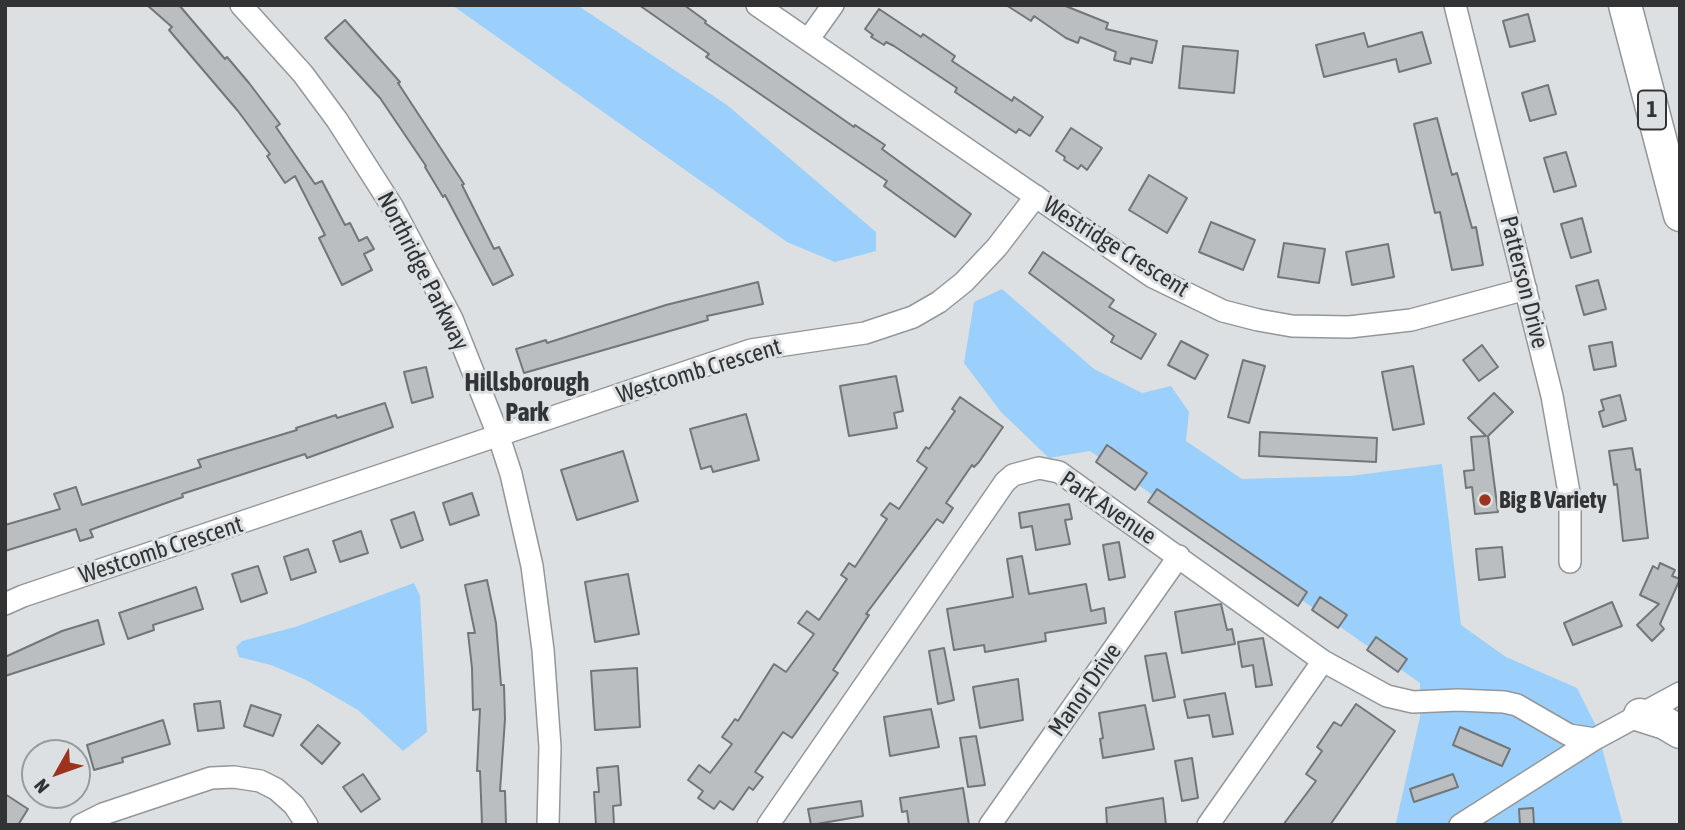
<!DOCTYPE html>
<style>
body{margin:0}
#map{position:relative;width:1685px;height:830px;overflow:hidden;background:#dce0e3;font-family:"Asap Condensed",sans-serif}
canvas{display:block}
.frame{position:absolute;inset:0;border:7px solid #313334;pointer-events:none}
.north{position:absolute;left:21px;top:739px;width:70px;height:70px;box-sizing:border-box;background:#dce0e3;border:2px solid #989b9d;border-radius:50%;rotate:230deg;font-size:19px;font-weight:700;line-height:28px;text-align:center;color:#313334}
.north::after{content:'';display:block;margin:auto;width:24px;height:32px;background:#9c331d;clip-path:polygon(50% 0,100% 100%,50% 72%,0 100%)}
</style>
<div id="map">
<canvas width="1685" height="830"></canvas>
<div class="frame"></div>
<div class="north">N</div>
</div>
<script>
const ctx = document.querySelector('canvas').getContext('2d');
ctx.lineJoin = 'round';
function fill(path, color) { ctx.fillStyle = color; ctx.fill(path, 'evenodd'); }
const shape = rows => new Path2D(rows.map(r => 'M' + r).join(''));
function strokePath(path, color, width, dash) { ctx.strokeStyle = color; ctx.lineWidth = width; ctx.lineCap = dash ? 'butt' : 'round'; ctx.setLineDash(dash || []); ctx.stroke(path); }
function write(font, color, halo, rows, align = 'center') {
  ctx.font = font + ' "Asap Condensed",sans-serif'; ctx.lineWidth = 6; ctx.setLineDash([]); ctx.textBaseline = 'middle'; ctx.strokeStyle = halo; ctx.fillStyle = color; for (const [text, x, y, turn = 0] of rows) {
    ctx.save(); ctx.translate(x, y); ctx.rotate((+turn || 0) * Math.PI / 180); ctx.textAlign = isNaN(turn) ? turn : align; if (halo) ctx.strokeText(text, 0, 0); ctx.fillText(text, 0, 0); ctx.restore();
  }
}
fill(shape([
 [452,5,577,5,727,105,876,232,876,251,835,262,787,242],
 [1002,289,1094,369,1142,393,1171,386,1189,412,1186,441,1242,479,1350,476,1442,464,1461,625,1506,657,1577,688,1596,726,1623,825,1393,825,1396,823,1420,717,1420,683,1090,451,1049,458,1001,412,964,363,974,302],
 [414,583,420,596,427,732,403,751,358,710,306,680,271,665,239,657,236,647,242,641,295,627]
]), '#9ad0fb');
const building = shape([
 [147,5,179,5,225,59,227,57,249,83,280,124,276,127,315,184,322,181,345,225,350,223,359,241,367,237,374,249,364,254,372,270,342,285,319,238,325,235,295,176,285,183,267,156,270,154,238,111,169,30,172,27,147,5],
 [639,5,684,5,706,21,705,23,854,127,855,125,885,145,882,149,971,214,955,237,884,186,887,181,706,57,709,54,639,5],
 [1006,5,1063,5,1108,23,1106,29,1157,41,1152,63,1131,58,1130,64,1114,60,1116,52,1080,37,1078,43,1066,38,1034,16,1031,21,1006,5],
 [879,9,921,37,923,34,955,56,952,61,1012,101,1014,97,1043,117,1030,136,1019,129,1016,133,955,92,957,88,894,46,886,42,884,45,871,37,873,35,865,29,879,9],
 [1528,14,1535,41,1510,47,1503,21,1528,14],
 [345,20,400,82,398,83,464,184,462,185,494,249,499,247,513,275,493,285,445,195,443,197,425,167,426,166,380,98,325,38,345,20],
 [1422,32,1431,63,1399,72,1396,59,1324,77,1316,45,1364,33,1368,47,1422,32],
 [1183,46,1238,51,1234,93,1179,88,1183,46],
 [1548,85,1556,114,1530,121,1522,93,1548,85],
 [1437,118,1452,175,1457,173,1472,228,1476,227,1483,265,1452,270,1440,212,1435,213,1414,124,1437,118],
 [1071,128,1102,148,1087,170,1081,165,1078,169,1064,160,1065,157,1056,151,1071,128],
 [1566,152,1576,186,1554,192,1544,158,1566,152],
 [1149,175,1187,198,1167,233,1129,210,1149,175],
 [1582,218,1591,252,1571,258,1561,224,1582,218],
 [1211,222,1255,240,1243,270,1199,252,1211,222],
 [1284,243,1325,249,1319,283,1278,277,1284,243],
 [1388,244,1394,277,1352,285,1346,252,1388,244],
 [1043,252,1114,300,1109,307,1156,334,1141,359,1111,342,1114,336,1029,273,1043,252],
 [1598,280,1606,309,1584,315,1576,286,1598,280],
 [758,282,763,304,707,316,708,320,524,373,516,349,546,340,547,343,666,305,758,282],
 [1181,341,1208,355,1195,379,1168,365,1181,341],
 [1612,342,1616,366,1594,370,1589,346,1612,342],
 [1482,345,1498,367,1479,381,1463,360,1482,345],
 [1243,360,1265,366,1249,423,1228,417,1243,360],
 [1413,366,1424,424,1393,430,1382,372,1413,366],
 [426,367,433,397,412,403,404,372,426,367],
 [896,376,903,411,894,413,897,428,849,436,840,386,896,376],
 [1494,393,1513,412,1488,436,1498,512,1475,514,1472,487,1466,488,1464,471,1474,470,1471,437,1486,436,1468,418,1494,393],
 [1620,395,1626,420,1603,427,1599,412,1604,410,1601,400,1620,395],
 [960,397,1003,427,979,462,974,467,972,465,946,503,953,508,943,523,937,519,866,614,869,615,833,670,838,673,792,738,783,732,755,772,763,777,753,790,749,787,733,810,720,801,714,809,698,798,703,791,688,780,699,765,710,773,732,744,722,737,735,719,738,721,774,664,786,672,814,634,798,623,807,611,819,620,847,579,841,575,849,563,855,567,887,519,881,515,890,503,899,509,927,468,917,461,926,447,929,449,955,411,952,409,960,397],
 [385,403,393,427,307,458,305,454,182,494,183,497,90,530,93,537,80,541,76,529,5,551,5,525,60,509,54,494,76,487,82,505,201,467,198,460,297,430,296,428,336,415,337,418,385,403],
 [746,414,759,460,713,472,711,466,701,469,690,429,746,414],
 [1260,432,1377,438,1376,462,1259,456,1260,432],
 [1107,445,1147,473,1135,490,1096,462,1107,445],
 [1632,448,1636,470,1640,469,1648,538,1623,541,1617,484,1614,485,1609,451,1632,448],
 [623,451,638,501,577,520,561,470,623,451],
 [1157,489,1307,592,1298,606,1148,502,1157,489],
 [472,493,479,515,450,525,443,503,472,493],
 [1069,504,1072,519,1065,520,1070,544,1036,550,1032,526,1021,528,1019,513,1069,504],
 [414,512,423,540,401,548,391,520,414,512],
 [361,531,368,553,340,562,333,541,361,531],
 [1119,542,1125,577,1109,580,1103,545,1119,542],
 [1502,547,1505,577,1479,580,1476,549,1502,547],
 [308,549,316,572,291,580,284,557,308,549],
 [1022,556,1029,594,1086,584,1091,611,1104,608,1106,623,1045,633,1046,641,985,652,984,645,954,650,947,609,1013,597,1007,559,1022,556],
 [1660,563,1675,570,1672,576,1680,579,1660,624,1664,629,1652,641,1637,625,1659,604,1640,595,1653,566,1658,569,1660,563],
 [258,566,267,593,241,602,232,574,258,566],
 [628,574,639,634,595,642,585,582,628,574],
 [487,580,496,623,501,685,504,685,505,719,500,791,505,791,506,824,482,824,480,771,477,771,480,709,473,710,472,668,468,633,475,633,465,585,487,580],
 [196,587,203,609,153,625,154,630,128,639,119,613,196,587],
 [1320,597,1347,615,1338,628,1312,610,1320,597],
 [1612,602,1622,626,1573,645,1564,623,1612,602],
 [1221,604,1227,630,1232,629,1235,644,1182,653,1175,612,1221,604],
 [98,620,104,644,5,676,5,657,62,631,98,620],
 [1376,637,1407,659,1398,672,1367,650,1376,637],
 [1263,638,1272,685,1256,687,1253,665,1242,667,1238,642,1263,638],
 [944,648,954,700,938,704,929,651,944,648],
 [1166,653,1175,697,1153,701,1145,656,1166,653],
 [637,668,640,727,595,730,591,671,637,668],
 [1018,679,1023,720,980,728,973,687,1018,679],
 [1225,693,1233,734,1213,737,1209,715,1188,718,1184,700,1225,693],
 [220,701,224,728,198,731,194,704,220,701],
 [1356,704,1395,731,1330,825,1283,825,1316,781,1306,774,1322,751,1317,747,1334,722,1341,726,1356,704],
 [251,705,281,715,273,736,244,726,251,705],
 [1145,705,1154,749,1103,758,1100,739,1103,738,1099,713,1145,705],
 [931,709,939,747,890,756,884,717,931,709],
 [163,720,170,744,122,758,123,762,94,770,87,745,163,720],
 [318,725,340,743,322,764,301,745,318,725],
 [1460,727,1510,749,1502,766,1453,745,1460,727],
 [976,736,985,785,968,787,960,738,976,736],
 [1192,758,1198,798,1182,801,1175,761,1192,758],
 [618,766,621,805,613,806,614,825,596,825,594,792,599,792,597,768,618,766],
 [363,774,380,799,361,812,343,787,363,774],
 [1453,774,1458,787,1414,802,1410,789,1453,774],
 [963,788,969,825,909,825,907,811,902,812,900,798,963,788],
 [5,794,28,809,18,825,5,825,5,794],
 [1163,798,1166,825,1107,825,1106,808,1163,798],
 [861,801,863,816,811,825,808,809,861,801],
 [1533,808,1534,825,1520,825,1519,809,1533,808]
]);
fill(building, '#babec1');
strokePath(building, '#727679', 2);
const minor = shape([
 [241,5,303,74,337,120,392,206,452,319,499,437,511,474,532,566,543,650,550,747,548,825],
 [757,5,1153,277,1223,311,1258,320,1292,326,1349,327,1411,320,1526,289],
 [1455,5,1552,396,1570,498,1570,562],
 [808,40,833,5],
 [5,604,23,596,751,350,865,333,913,317,939,302,964,282,997,247,1036,196],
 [81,825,103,814,211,778,234,777,260,781,276,789,294,805,307,825],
 [768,825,1005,482,1013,475,1039,468,1059,472,1323,661,1387,696,1413,702,1458,700,1504,702,1517,705,1569,735,1595,739,1680,693],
 [990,825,1179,556],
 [1208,825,1323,661],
 [1460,825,1595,739]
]);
const highway = shape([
 [1625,5,1680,215],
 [1640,715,1665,723,1680,732]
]);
strokePath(minor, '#93979a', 24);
strokePath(highway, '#93979a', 35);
strokePath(minor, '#fff', 21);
strokePath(highway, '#fff', 32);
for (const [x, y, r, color] of [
 [1485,500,7,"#9c331d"]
]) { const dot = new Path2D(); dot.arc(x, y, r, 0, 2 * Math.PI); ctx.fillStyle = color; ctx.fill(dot); strokePath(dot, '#dce0e3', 2.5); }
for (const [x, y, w] of [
 [1652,110,28]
]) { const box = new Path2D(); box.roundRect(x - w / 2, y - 19.5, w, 39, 5); ctx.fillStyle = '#dce0e3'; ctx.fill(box); strokePath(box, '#313334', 2); }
write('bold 23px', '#313334', null, [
 ["1",1652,110]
]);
write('24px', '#313334', '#dce0e3', [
 ["Westridge Crescent",1116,247,32],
 ["Northridge Parkway",423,271,63],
 ["Patterson Drive",1524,282,76],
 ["Westcomb Crescent",699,371,-17],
 ["Park Avenue",1108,508,34],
 ["Westcomb Crescent",161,550,-18],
 ["Manor Drive",1085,690,-55]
]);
write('bold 24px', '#313334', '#dce0e3', [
 ["Big B Variety",1499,500]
], 'left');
write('bold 26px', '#323538', '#dce0e3', [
 ["Hillsborough",527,383],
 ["Park",527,413]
]);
</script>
